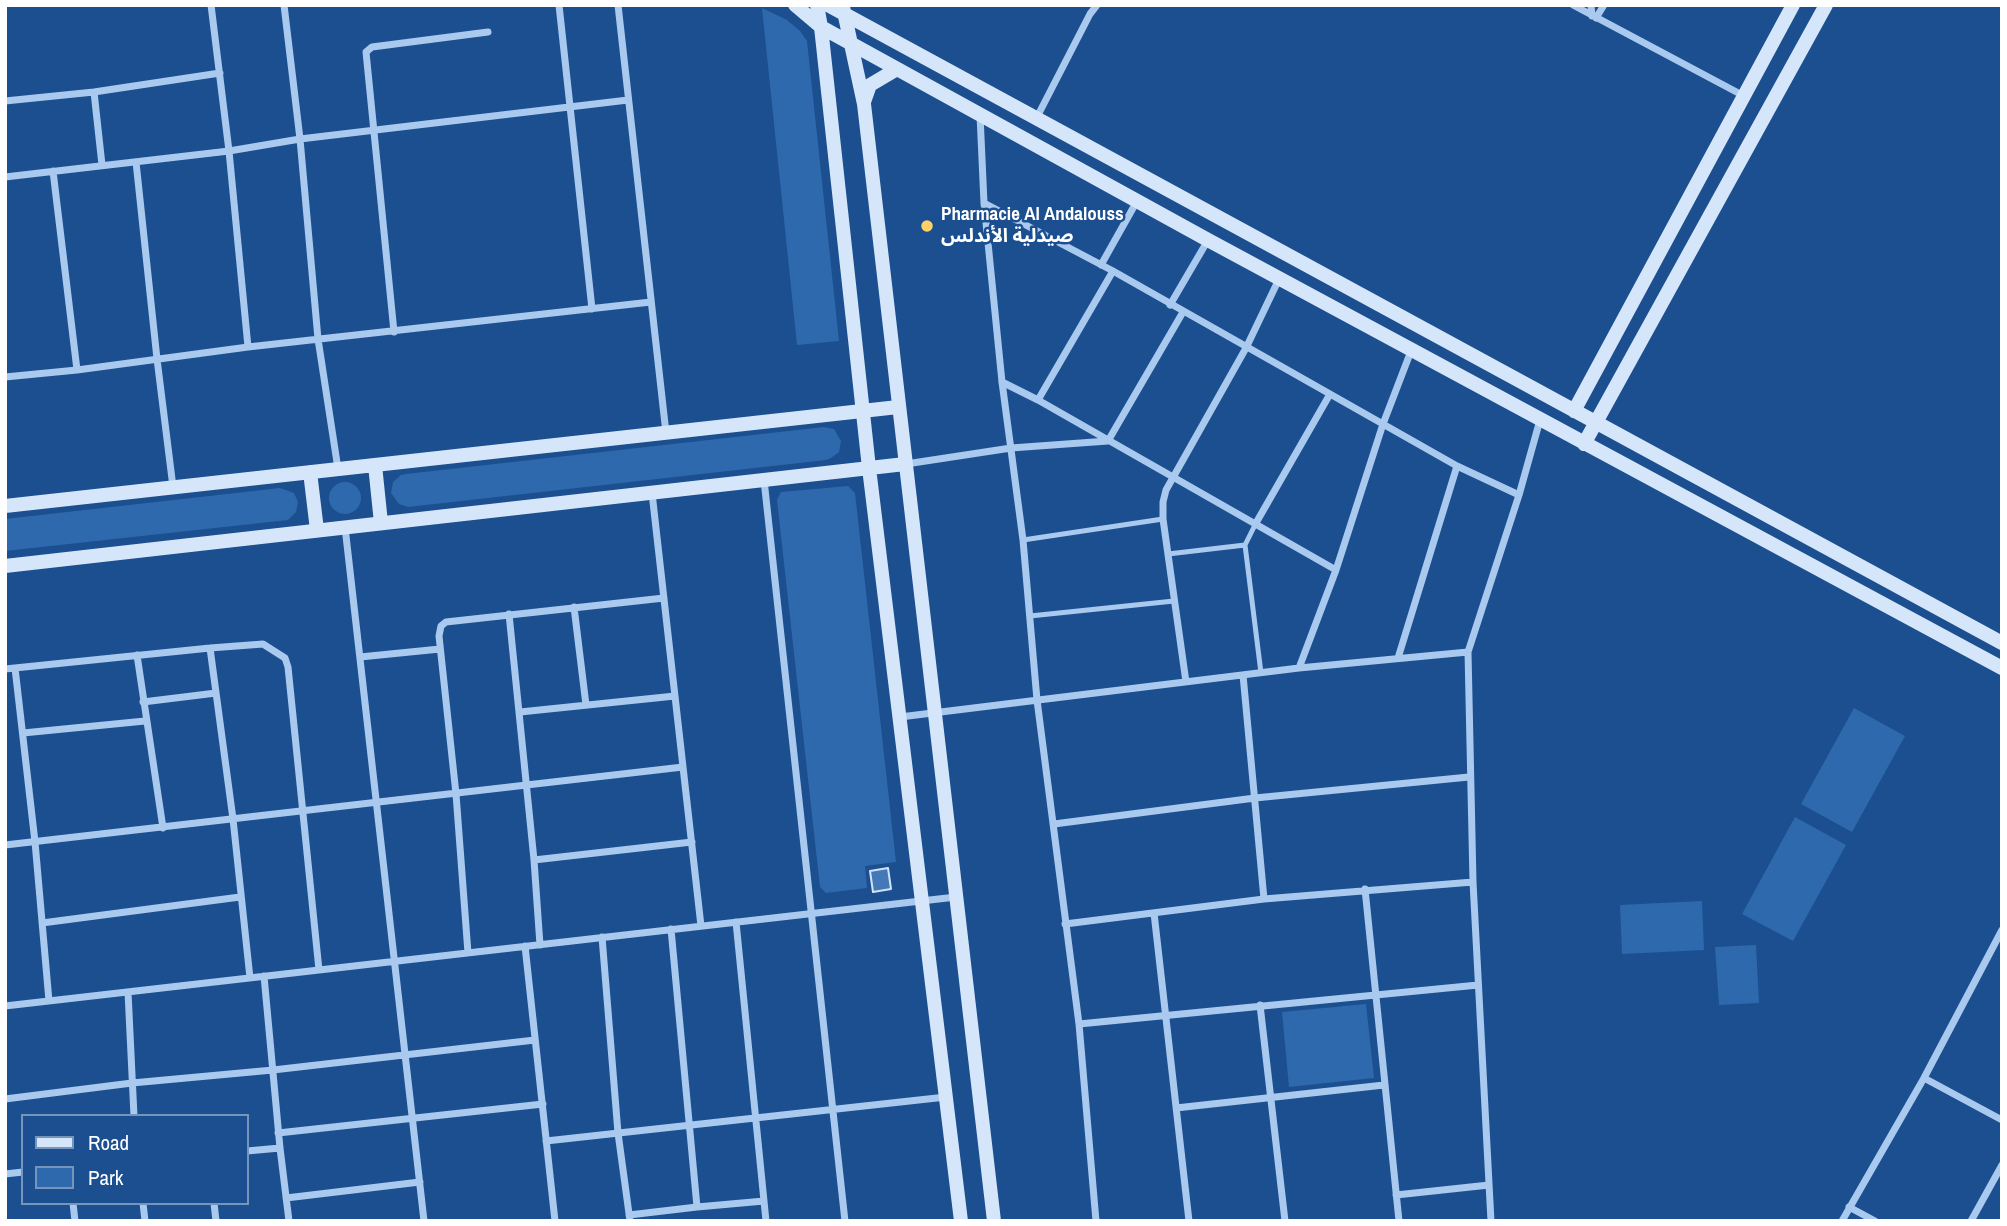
<!DOCTYPE html>
<meta charset="utf-8">
<style>
body{margin:0}
#map{position:relative;width:2007px;height:1226px;overflow:hidden;background:#1b4f8f;font-family:"Archivo Narrow",sans-serif}
canvas{display:block}
.frame{position:absolute;inset:0;border:7px solid #fff;pointer-events:none}
.legend{position:absolute;left:21px;top:1114px;width:228px;height:91px;box-sizing:border-box;background:#1b4f8f;border:2px solid #7695bc;margin:0;padding:9px 12px;list-style:none;font-size:21px;color:#fff}
.legend li{display:flex;align-items:center;gap:14px;height:35px}
.legend b{width:35px;border:2px solid #7695bc}
</style>
<div id="map">
<canvas width="2007" height="1226"></canvas>
<div class="frame"></div>
<ul class="legend">
<li><b style="height:9px;background:#d6e6fa"></b>Road</li>
<li><b style="height:19px;background:#2e69ad"></b>Park</li>
</ul>
</div>
<script>
const ctx = document.querySelector('canvas').getContext('2d');
ctx.lineJoin = 'round';
function fill(path, color) { ctx.fillStyle = color; ctx.fill(path, 'evenodd'); }
const shape = rows => new Path2D(rows.map(r => 'M' + r).join(''));
function strokePath(path, color, width, dash) { ctx.strokeStyle = color; ctx.lineWidth = width; ctx.lineCap = dash ? 'butt' : 'round'; ctx.setLineDash(dash || []); ctx.stroke(path); }
function write(font, color, halo, rows, align = 'center') {
  ctx.font = font + ' "Archivo Narrow","Noto Sans Arabic",sans-serif'; ctx.lineWidth = 5; ctx.setLineDash([]); ctx.textBaseline = 'middle'; ctx.strokeStyle = halo; ctx.fillStyle = color; for (const [text, x, y, turn = 0] of rows) {
    ctx.save(); ctx.translate(x, y); ctx.rotate((+turn || 0) * Math.PI / 180); ctx.textAlign = isNaN(turn) ? turn : align; if (halo) ctx.strokeText(text, 0, 0); ctx.fillText(text, 0, 0); ctx.restore();
  }
}
fill(shape([
 [762,8,787,20,800,31,807,41,839,341,797,345],
 [824,427,834,429,841,441,839,452,831,458,826,460,408,507,399,504,391,493,393,482,401,475,406,474],
 '329 498a16 16 0 1 1 32 0a16 16 0 1 1-32 0Z',
 [848,486,855,493,896,862,865,866,867,888,826,893,820,887,777,500,781,492],
 [280,488,294,493,298,502,296,512,288,520,5,551,5,519],
 [1854,708,1905,736,1852,832,1801,804],
 [1795,817,1846,845,1793,941,1742,914],
 [1702,901,1704,950,1622,954,1620,905],
 [1756,945,1759,1003,1719,1005,1715,947],
 [1366,1004,1374,1078,1289,1087,1282,1012]
]), '#2e69ad');
const building = shape([
 [888,868,891,889,873,892,870,871,888,868]
]);
fill(building, '#4478b7');
strokePath(building, '#cfe3fa', 2);
strokePath(shape([
 [1023,540,1163,519],
 [1245,545,1256,523],
 [1168,554,1245,545,1261,673],
 [1030,616,1174,601]
]), '#a9c9ee', 5);
strokePath(shape([
 [211,5,229,151,248,347],
 [559,5,592,309],
 [618,5,666,433],
 [1573,5,1744,96],
 [1591,5,1592,16],
 [1596,18,1604,5],
 [94,92,102,165],
 [5,101,94,92,220,73],
 [980,115,984,203,1002,382,1023,540,1037,700,1079,1024,1096,1221],
 [1036,119,1090,14,1097,5],
 [136,162,157,359,173,487],
 [53,171,77,370],
 [5,177,229,151,300,139,284,5],
 [984,203,1113,271,1457,466,1519,495],
 [1101,265,1137,201],
 [1170,305,1208,240],
 [394,332,366,52,372,47,488,32],
 [5,377,77,370,248,347,651,302],
 [1002,382,1038,400,1336,570],
 [1038,400,1113,271],
 [906,464,1011,448,1108,441,1183,312],
 [338,469,318,339,300,139,628,100],
 [764,480,845,1221],
 [652,493,701,926],
 [1256,523,1330,394],
 [345,527,424,1221],
 [574,607,586,705],
 [509,614,534,860,540,945],
 [210,648,233,819,250,978],
 [1468,652,1473,882,1491,1221],
 [137,655,163,828],
 [360,657,440,649],
 [1398,658,1457,466],
 [15,668,35,842,49,1001],
 [1299,668,1336,570,1383,424,1411,351],
 [5,669,210,648,263,644,285,658,288,667,319,970],
 [1243,675,1264,899],
 [1186,682,1163,519,1163,502,1166,490,1246,348,1279,279],
 [143,702,216,693],
 [520,712,675,696],
 [900,717,1299,668,1468,652,1519,495,1540,420],
 [23,733,145,721],
 [1054,824,1255,798,1469,777],
 [5,845,683,767],
 [534,860,692,842],
 [1365,889,1399,1221],
 [1154,913,1189,1221],
 [736,922,766,1221],
 [42,923,240,897],
 [1065,924,1264,899,1473,882],
 [602,937,618,1133,630,1221],
 [525,946,555,1221],
 [468,953,456,794,439,636,441,626,446,622,664,598],
 [264,976,280,1148,289,1221],
 [128,992,134,1116],
 [1260,1005,1285,1221],
 [5,1006,956,897],
 [1079,1024,1478,985],
 [1924,1078,2002,1120],
 [5,1099,132,1083,273,1070,535,1040],
 [1176,1108,1384,1085],
 [278,1133,543,1104],
 [546,1141,946,1097],
 [247,1151,280,1148],
 [5,1174,23,1172],
 [1396,1195,1489,1185],
 [286,1198,420,1182],
 [73,1203,75,1221],
 [143,1203,145,1221],
 [214,1203,216,1221],
 [697,1207,764,1201],
 [1849,1207,1875,1221],
 [629,1215,697,1207,671,929],
 [1842,1221,1924,1078,2002,930],
 [1971,1221,2002,1165]
]), '#a9c9ee', 7);
strokePath(shape([
 [795,5,821,27,1208,240,2002,668],
 [817,5,821,27,869,468,961,1221],
 [828,5,2002,643],
 [843,7,864,104,994,1221],
 [864,102,870,85,897,69],
 [1574,411,1793,5],
 [1584,444,1826,5],
 [375,465,381,523],
 [310,472,317,530],
 [5,506,898,407],
 [5,566,905,464]
]), '#d6e6fa', 14);
for (const [x, y, r, color] of [
 [927,226,7,"#ffd166"]
]) { const dot = new Path2D(); dot.arc(x, y, r, 0, 2 * Math.PI); ctx.fillStyle = color; ctx.fill(dot); strokePath(dot, '#1b4f8f', 2.5); }
write('bold 19px', '#fff', '#1b4f8f', [
 ["Pharmacie Al Andalouss",941,215],
 ["صيدلية الأندلس",941,237]
], 'left');
</script>
